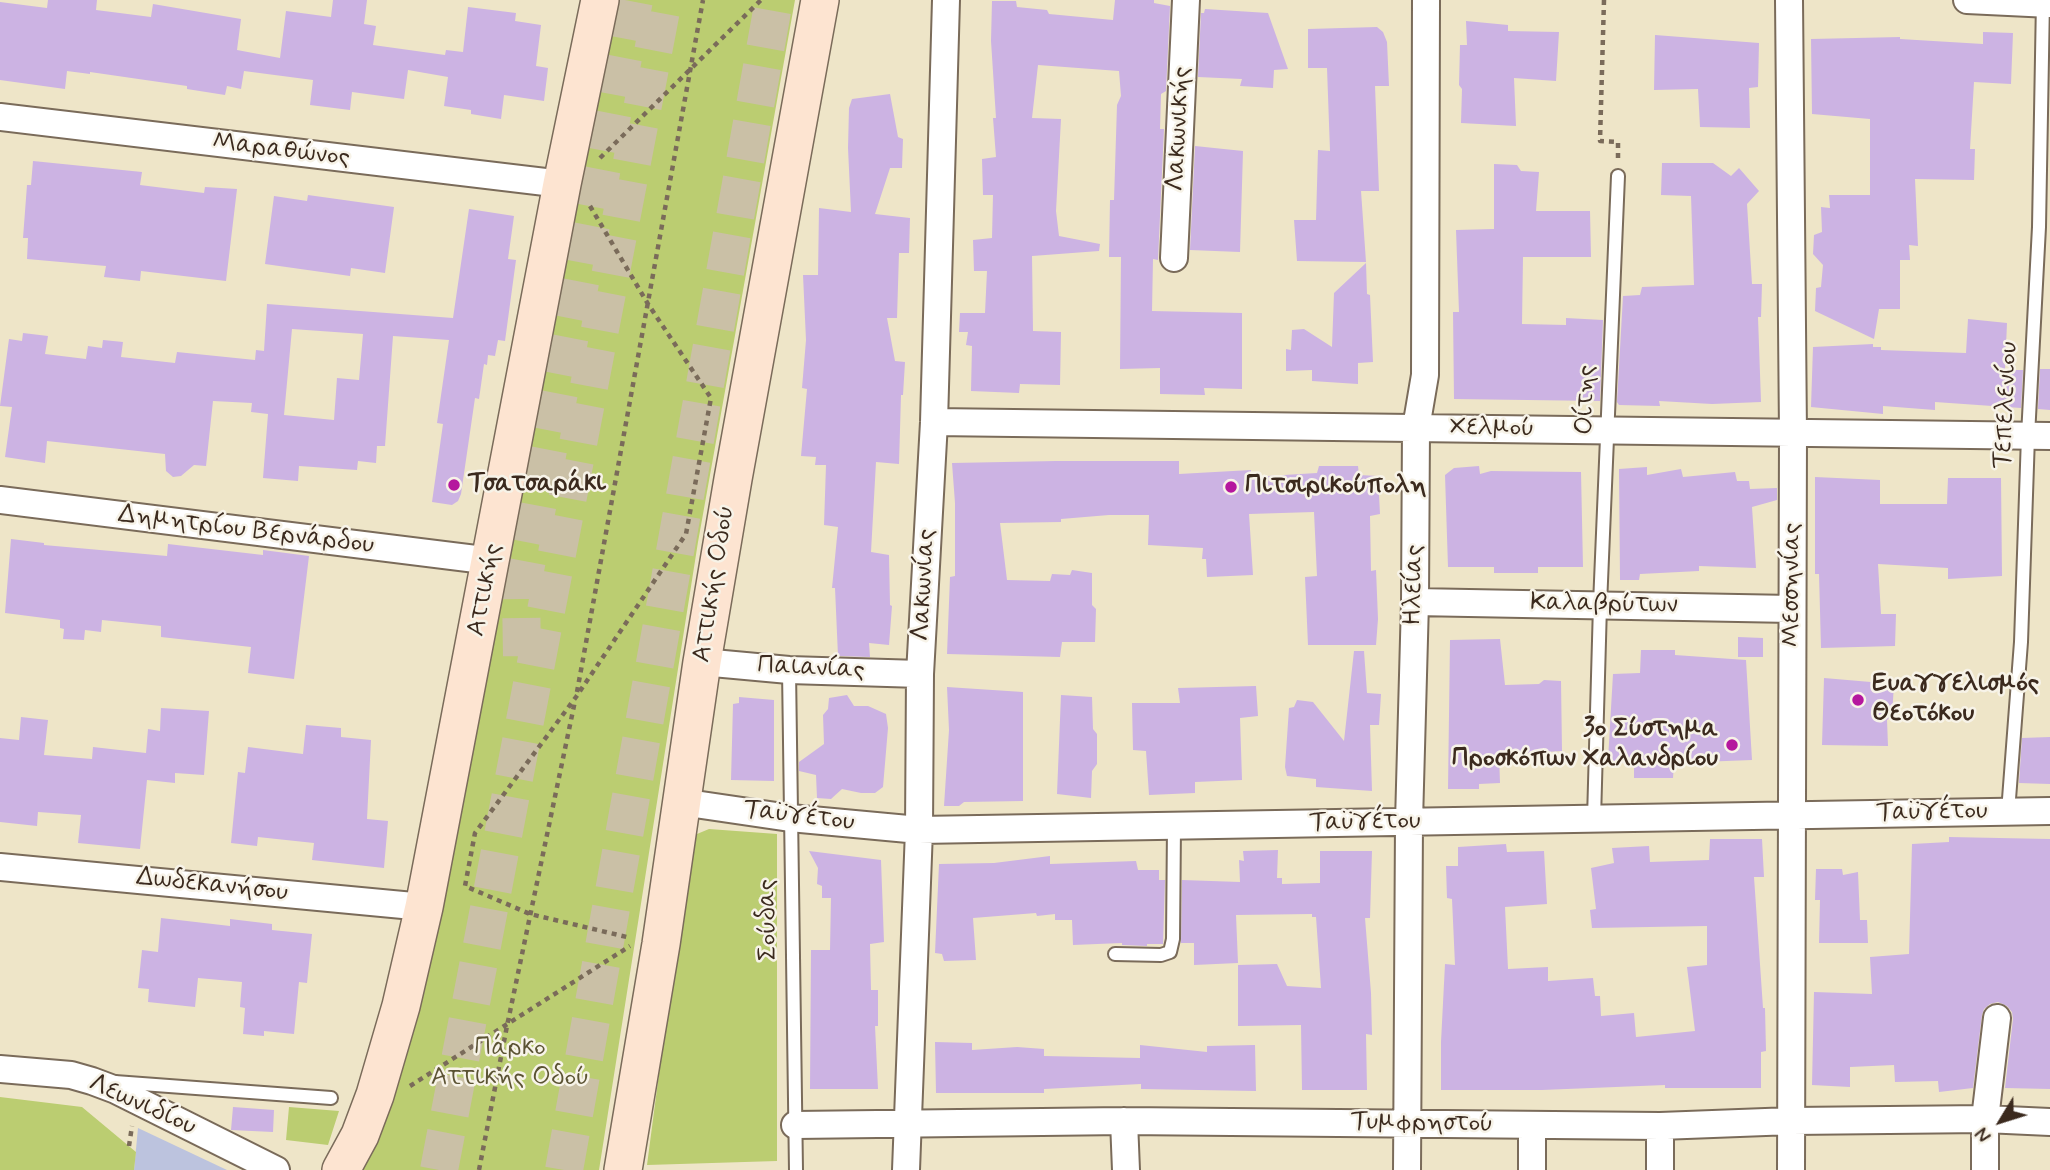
<!DOCTYPE html>
<meta charset="utf-8">
<style>
body{margin:0}
#map{position:relative;width:2050px;height:1170px;overflow:hidden;background:#eee5c8;font-family:Mynerve,sans-serif}
canvas{display:block}
.north{position:absolute;left:1966px;top:1086px;width:70px;height:70px;-webkit-text-stroke:5px #f7f3e8;paint-order:stroke;rotate:232deg;font-size:19px;font-weight:700;line-height:28px;text-align:center;color:#3b2a1e}
.north::after{content:'';display:block;margin:auto;width:24px;height:32px;background:#3b2a1e;clip-path:polygon(50% 0,100% 100%,50% 72%,0 100%)}
</style>
<div id="map">
<canvas width="2050" height="1170"></canvas>
<div class="north">N</div>
</div>
<script>
const ctx = document.querySelector('canvas').getContext('2d');
ctx.lineJoin = 'round';
function fill(path, color) { ctx.fillStyle = color; ctx.fill(path, 'evenodd'); }
const shape = rows => new Path2D(rows.map(r => 'M' + r).join(''));
function strokePath(path, color, width, dash) { ctx.strokeStyle = color; ctx.lineWidth = width; ctx.lineCap = dash ? 'butt' : 'round'; ctx.setLineDash(dash || []); ctx.stroke(path); }
function write(font, color, halo, rows, align = 'center') {
  ctx.font = font + ' Mynerve,sans-serif'; ctx.lineWidth = 5; ctx.setLineDash([]); ctx.textBaseline = 'middle'; ctx.strokeStyle = halo; ctx.fillStyle = color; for (const [text, x, y, turn = 0] of rows) {
    ctx.save(); ctx.translate(x, y); ctx.rotate((+turn || 0) * Math.PI / 180); ctx.textAlign = isNaN(turn) ? turn : align; if (halo) ctx.strokeText(text, 0, 0); ctx.fillText(text, 0, 0); ctx.restore();
  }
}
fill(shape([
 [138,1128,227,1170,134,1170]
]), '#bcc3de');
fill(shape([
 [620,0,795,0,698,542,599,1170,359,1170],
 [709,829,777,834,777,1161,647,1165,689,846,697,834],
 [0,1097,82,1107,136,1152,134,1170,0,1170],
 [289,1107,339,1111,328,1145,286,1140]
]), '#bbcd71');
fill(shape([
 [48,0,97,0,96,10,151,17,153,4,241,19,237,50,280,58,286,11,331,17,333,0,367,0,364,24,376,26,373,45,445,55,446,50,463,52,468,7,516,13,515,21,541,25,536,66,548,68,544,101,504,95,501,119,471,114,471,110,444,106,448,77,408,70,404,99,352,92,350,110,310,105,313,80,244,71,241,89,227,86,225,95,187,89,187,86,90,72,90,74,67,71,65,89,0,80,0,2,47,8],
 [1115,0,1154,0,1154,3,1170,6,1166,91,1161,94,1160,129,1164,129,1158,260,1153,259,1152,311,1242,313,1242,389,1204,388,1205,395,1160,394,1160,368,1120,369,1121,257,1109,257,1110,200,1114,200,1117,105,1121,96,1119,71,1038,65,1032,118,1061,119,1056,211,1059,236,1100,244,1099,251,1032,256,1033,331,1061,332,1060,385,1020,384,1019,393,971,391,972,346,966,345,968,332,959,332,960,313,985,313,987,271,974,271,973,240,992,238,993,195,983,195,982,159,996,157,993,118,996,118,991,41,992,1,1016,1,1017,7,1047,10,1049,14,1113,20],
 [1205,9,1268,13,1288,69,1274,70,1273,88,1240,86,1242,79,1198,77,1201,13,1204,13],
 [1466,21,1508,25,1508,31,1559,32,1556,81,1514,78,1516,126,1461,123,1462,89,1459,85,1460,45,1467,45],
 [1377,27,1383,32,1387,42,1389,86,1375,86,1379,191,1361,191,1366,262,1297,261,1294,220,1316,220,1318,150,1330,151,1327,68,1308,68,1308,29],
 [1983,32,2013,33,2011,84,1974,82,1970,149,1975,149,1974,180,1915,179,1918,246,1909,245,1910,260,1900,260,1900,309,1879,309,1874,339,1815,311,1816,288,1821,287,1823,265,1813,254,1814,235,1822,232,1821,207,1830,208,1829,195,1870,195,1870,119,1812,114,1811,39,1900,37,1900,39,1983,44],
 [1655,35,1759,43,1758,87,1749,88,1750,128,1700,127,1698,89,1654,90],
 [890,94,898,137,903,139,902,168,890,168,875,214,910,218,909,253,899,253,897,318,887,318,895,361,905,362,903,395,901,395,899,464,876,462,871,552,889,555,890,605,892,606,889,645,869,643,870,657,838,656,835,588,832,588,838,527,824,525,826,465,815,465,816,457,801,456,807,389,802,388,806,340,803,275,818,275,819,208,851,212,848,148,849,108,852,99],
 [1195,146,1243,151,1240,252,1190,250],
 [33,161,142,172,140,185,204,193,205,187,237,189,226,281,141,271,140,281,104,277,106,266,27,259,28,238,23,238,27,185,31,185],
 [1662,163,1713,163,1731,176,1739,168,1759,191,1747,204,1752,284,1762,284,1761,317,1758,317,1761,402,1712,404,1659,401,1660,406,1619,405,1617,402,1623,296,1640,295,1642,287,1694,285,1691,196,1661,195],
 [1494,164,1517,165,1521,171,1539,172,1536,211,1590,211,1591,257,1523,257,1522,324,1566,325,1566,318,1603,320,1600,401,1454,399,1453,312,1459,312,1456,230,1494,229],
 [308,195,394,207,385,273,351,268,350,276,265,264,274,196,307,201],
 [469,209,514,216,508,259,516,260,505,341,498,340,495,356,488,355,487,365,484,364,479,399,475,398,461,494,458,501,452,505,432,502,443,424,437,423,449,340,393,336,385,446,377,446,376,463,358,461,357,470,299,466,298,481,263,478,268,414,251,412,252,403,213,401,206,466,194,465,181,476,173,477,166,471,165,454,47,441,45,463,5,457,12,407,0,406,9,339,22,341,23,333,48,336,45,354,86,359,88,346,102,348,103,340,123,342,121,357,175,363,177,352,255,360,256,350,264,351,267,304,453,318],
 [292,329,363,334,359,380,337,378,334,420,284,415],
 [1366,263,1367,294,1370,295,1373,362,1358,363,1358,384,1312,381,1312,370,1286,371,1286,349,1291,350,1292,330,1304,329,1332,347,1334,293],
 [1968,319,2007,323,2005,370,2023,370,2021,408,1935,402,1935,410,1883,406,1883,414,1811,407,1813,347,1873,344,1873,347,1881,347,1881,350,1966,353],
 [2040,369,2050,369,2050,410,2038,409],
 [1056,461,1179,461,1179,474,1251,470,1251,477,1317,473,1319,466,1358,466,1359,475,1378,476,1380,514,1370,516,1371,571,1376,570,1378,619,1376,645,1308,645,1305,577,1317,576,1314,512,1249,514,1253,575,1207,577,1206,559,1202,559,1203,548,1148,545,1149,515,1109,515,1061,519,1061,522,1000,523,1007,580,1050,581,1052,574,1070,575,1072,570,1092,573,1092,605,1096,609,1095,642,1062,642,1060,657,947,654,950,577,955,576,955,503,952,463],
 [1479,466,1480,474,1491,471,1581,472,1583,567,1538,567,1538,573,1494,573,1494,567,1448,567,1445,475,1454,468],
 [1647,467,1647,475,1681,469,1683,477,1735,472,1737,481,1749,481,1750,489,1777,488,1777,500,1752,507,1756,568,1699,566,1699,571,1640,574,1639,580,1620,580,1619,469],
 [1815,477,1880,480,1880,504,1947,504,1948,478,2001,478,2002,576,1948,579,1948,568,1878,564,1881,614,1896,614,1895,646,1821,648,1819,574,1815,574],
 [11,539,44,543,44,545,167,556,168,544,263,555,263,550,309,556,294,679,248,673,251,647,161,637,161,626,102,620,101,632,85,630,84,640,63,639,64,629,60,628,60,620,5,613],
 [1738,637,1763,638,1763,657,1738,657],
 [1500,639,1505,685,1539,684,1544,680,1561,681,1562,751,1499,755,1500,783,1479,784,1479,789,1448,789,1450,640],
 [1641,650,1675,650,1675,655,1746,660,1752,760,1674,763,1673,778,1634,778,1634,765,1608,760,1613,674,1640,673],
 [1354,651,1364,651,1367,693,1381,694,1379,725,1370,725,1372,791,1316,787,1316,779,1287,776,1285,767,1289,708,1294,707,1297,700,1313,702,1344,741],
 [1824,678,1894,684,1892,716,1887,720,1888,746,1822,745],
 [1256,686,1258,716,1240,718,1242,780,1195,782,1195,793,1149,795,1146,751,1133,750,1132,703,1180,703,1178,688],
 [947,687,1023,692,1023,801,964,802,959,806,944,806,949,730],
 [847,695,854,706,868,706,886,714,888,728,883,787,875,793,861,793,842,789,831,799,817,798,816,775,799,771,799,762,824,744,823,715,828,709,829,698],
 [1061,695,1092,697,1093,729,1097,734,1097,764,1092,771,1091,798,1057,794],
 [739,697,774,700,774,781,731,780,733,704,739,703],
 [161,708,209,711,204,775,175,773,175,783,147,780,140,849,78,843,81,815,38,812,37,826,0,822,0,738,19,740,21,717,48,720,44,755,92,759,93,747,146,753,148,729,160,731],
 [306,725,341,728,341,737,371,740,367,819,388,821,384,868,312,860,314,843,258,837,257,846,231,843,238,772,245,773,248,747,303,754],
 [2050,737,2050,784,2019,783,2022,738],
 [1949,837,2050,839,2050,1089,2005,1088,2013,1019,2012,1012,2007,1006,1998,1002,1990,1004,1984,1009,1982,1015,1973,1088,1939,1092,1938,1081,1895,1082,1894,1065,1850,1067,1850,1087,1812,1085,1814,992,1872,994,1870,957,1909,954,1912,844,1949,842],
 [1710,839,1762,839,1764,877,1754,877,1763,1008,1765,1008,1766,1051,1761,1052,1761,1088,1665,1088,1665,1085,1542,1090,1441,1090,1441,1042,1445,964,1455,965,1452,899,1447,898,1446,866,1458,866,1458,847,1506,844,1507,852,1544,851,1547,904,1505,907,1508,969,1548,967,1548,981,1593,978,1595,996,1600,996,1601,1016,1634,1013,1636,1037,1695,1031,1687,967,1707,965,1707,926,1592,928,1590,910,1596,909,1591,868,1614,863,1612,848,1649,846,1650,862,1709,860],
 [1278,850,1277,878,1282,878,1282,884,1320,883,1320,851,1372,851,1370,918,1365,918,1371,993,1372,1035,1366,1034,1367,1090,1302,1090,1301,1025,1238,1026,1238,965,1277,964,1287,986,1321,988,1316,917,1312,917,1312,914,1236,915,1238,963,1194,965,1194,943,1181,943,1182,880,1240,882,1239,860,1244,861,1243,851],
 [809,851,881,860,884,942,870,944,871,990,878,990,878,1026,875,1026,878,1089,810,1089,811,950,830,950,831,898,822,898,822,886,817,884,818,868],
 [1050,856,1050,864,1136,861,1138,870,1159,870,1159,880,1165,880,1163,944,1147,944,1147,946,1122,945,1122,943,1073,945,1072,920,1055,920,1055,914,1037,916,1036,913,973,918,976,960,944,961,942,954,935,953,939,864,994,863],
 [1816,869,1842,869,1843,875,1858,872,1860,920,1867,920,1868,943,1819,943,1820,900,1815,900],
 [161,918,230,926,230,919,272,924,272,930,312,934,307,983,299,982,294,1034,264,1031,264,1036,243,1034,245,1008,240,1007,242,982,198,978,195,1007,148,1002,149,989,138,988,142,950,158,952],
 [935,1042,972,1043,972,1050,1017,1047,1044,1049,1044,1056,1140,1058,1140,1045,1207,1052,1207,1046,1255,1045,1256,1091,1141,1089,1141,1084,1044,1089,1044,1093,936,1093],
 [233,1107,274,1110,273,1132,231,1130]
]), '#ccb3e3');
strokePath(shape([
 [522,656,521,591,634,0],
 [439,1170,663,0],
 [564,1170,774,0]
]), '#cac0a6', 38, [38, 19]);
const service = shape([
 [789,670,796,1170],
 [2008,812,2021,642,2028,436,2039,227,2043,0],
 [1594,819,1600,605,1618,176],
 [1115,954,1161,955,1170,952,1173,939,1174,826],
 [115,1082,331,1098]
]);
const minor = shape([
 [1789,0,1793,433,1791,1170],
 [1967,0,2050,4],
 [0,117,562,184],
 [1174,258,1186,0],
 [934,422,2050,436],
 [0,500,492,561],
 [1415,602,1792,609],
 [702,662,789,670,920,674],
 [681,802,790,818,919,830,2050,811],
 [0,867,424,907],
 [0,1069,71,1075,92,1081,116,1090,276,1170],
 [1124,1121,1126,1170],
 [795,1125,1124,1121,1660,1126,1792,1121,1985,1119,2050,1122],
 [1660,1126,1660,1170],
 [906,1170,919,830,920,674,934,422,946,0],
 [1407,1170,1409,822,1415,602,1416,428,1425,375,1426,0],
 [1532,1170,1532,1126],
 [1985,1170,1985,1119,1997,1018]
]);
const secondary = shape([
 [341,1170,360,1135,375,1095,401,1006,424,907,562,184,600,0],
 [623,1170,661,944,702,662,733,479,820,0]
]);
strokePath(service, '#7a6b5a', 16);
strokePath(minor, '#7a6b5a', 30);
strokePath(secondary, '#7a6b5a', 40);
strokePath(shape([
 [1604,0,1600,141,1618,142,1618,160],
 [600,158,761,0],
 [590,206,648,304,711,398,686,534,576,697,475,833,465,886,530,914,631,938],
 [577,692,703,0],
 [410,1086,630,946],
 [129,1146,132,1126],
 [479,1170,507,1026,575,701]
]), '#7a6b5a', 4.5, [5, 5]);
strokePath(service, '#fff', 12);
strokePath(minor, '#fff', 26);
strokePath(secondary, '#fde4d1', 37);
for (const [x, y, r, color] of [
 [454,485,7,"#b5179e"],
 [1231,487,7,"#b5179e"],
 [1858,700,7,"#b5179e"],
 [1732,745,7,"#b5179e"]
]) { const dot = new Path2D(); dot.arc(x, y, r, 0, 2 * Math.PI); ctx.fillStyle = color; ctx.fill(dot); strokePath(dot, '#f7f3e8', 2.5); }
write('26px', '#3b2a1e', '#f7f3e8', [
 ["Λακωνικής",1180,129,-87],
 ["Μαραθώνος",281,151,7],
 ["Οίτης",1587,400,-88],
 ["Τεπελενίου",2007,405,-87],
 ["Χελμού",1492,429,1],
 ["Δημητρίου Βερνάρδου",246,531,7],
 ["Αττικής Οδού",715,584,-81],
 ["Λακωνίας",925,585,-87],
 ["Ηλείας",1415,585,-89],
 ["Μεσσηνίας",1793,585,-90],
 ["Αττικής",486,590,-79],
 ["Καλαβρύτων",1604,605,1],
 ["Παιανίας",811,669,3],
 ["Ταϋγέτου",1932,813,-1],
 ["Ταϋγέτου",799,817,7],
 ["Ταϋγέτου",1365,823,-1],
 ["Δωδεκανήσου",212,886,6],
 ["Σούδας",769,920,-91],
 ["Λεωνιδίου",142,1106,24],
 ["Τυμφρηστού",1422,1124,1]
]);
write('bold 26px', '#3b2a1e', '#f7f3e8', [
 ["Τσατσαράκι",468,485],
 ["Πιτσιρικούπολη",1245,487],
 ["Ευαγγελισμός",1872,685],
 ["Θεοτόκου",1872,715],
 ["3ο Σύστημα",1718,730,"right"],
 ["Προσκόπων Χαλανδρίου",1718,760,"right"]
], 'left');
write('26px', '#5b5333', '#f7f3e8', [
 ["Πάρκο",510,1049],
 ["Αττικής Οδού",510,1079]
]);
</script>
